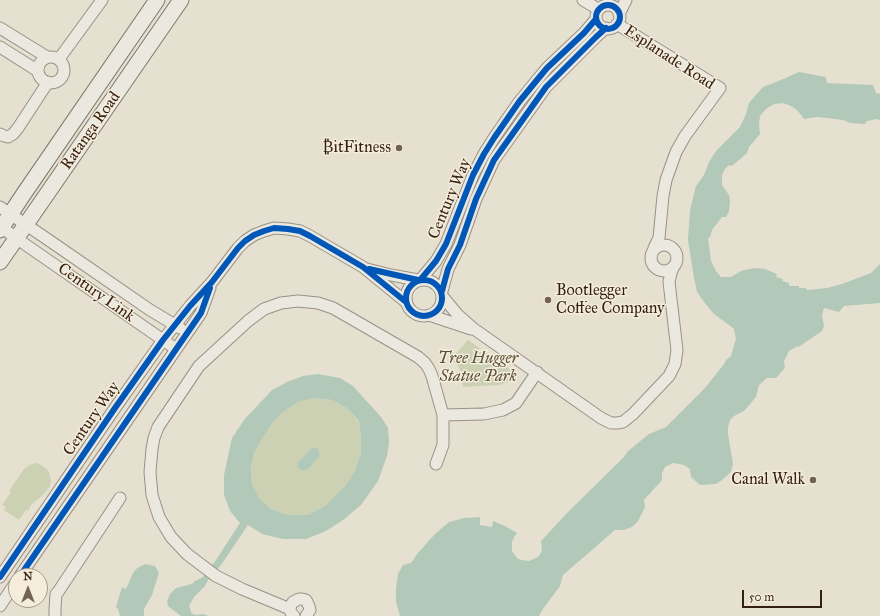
<!DOCTYPE html>
<meta charset="utf-8">
<style>
body{margin:0}
#map{position:relative;width:880px;height:616px;overflow:hidden;background:#e6e0d0;font-family:"IM FELL Great Primer",serif}
canvas{display:block}
.north{position:absolute;left:8px;top:568px;width:40px;height:40px;box-sizing:border-box;background:#f4eddb;border:1px solid #a89a8b;border-radius:50%;rotate:0deg;font-size:11px;font-weight:700;line-height:16px;text-align:center;color:#351e12}
.north::after{content:'';display:block;margin:auto;width:14px;height:18px;background:#736254;clip-path:polygon(50% 0,100% 100%,50% 72%,0 100%)}
.scale{position:absolute;left:742px;top:590px;width:80px;height:18px;box-sizing:border-box;border:2px solid #351e12;border-top:0;padding-left:5px;font-size:12px;line-height:14px;white-space:nowrap;color:#351e12;-webkit-text-stroke:3px #f4eddb;paint-order:stroke}
</style>
<div id="map">
<canvas width="880" height="616"></canvas>
<div class="north">N</div>
<div class="scale">50 m</div>
</div>
<script>
const ctx = document.querySelector('canvas').getContext('2d');
ctx.lineJoin = 'round';
function fill(path, color) { ctx.fillStyle = color; ctx.fill(path, 'evenodd'); }
const shape = rows => new Path2D(rows.map(r => 'M' + r).join(''));
function strokePath(path, color, width, dash) { ctx.strokeStyle = color; ctx.lineWidth = width; ctx.lineCap = dash ? 'butt' : 'round'; ctx.setLineDash(dash || []); ctx.stroke(path); }
function write(font, color, halo, rows, align = 'center') {
  ctx.font = font + ' "IM FELL Great Primer",serif'; ctx.lineWidth = 3; ctx.setLineDash([]); ctx.textBaseline = 'middle'; ctx.strokeStyle = halo; ctx.fillStyle = color; for (const [text, x, y, turn = 0] of rows) {
    ctx.save(); ctx.translate(x, y); ctx.rotate((+turn || 0) * Math.PI / 180); ctx.textAlign = isNaN(turn) ? turn : align; if (halo) ctx.strokeText(text, 0, 0); ctx.fillText(text, 0, 0); ctx.restore();
  }
}
fill(shape([
 [468,340,508,368,518,373,514,379,500,385,463,387,459,367,451,359],
 [314,398,332,400,347,408,359,422,361,438,361,453,355,470,346,485,325,506,308,515,288,515,271,509,259,498,252,484,251,469,254,453,262,439,273,422,283,412,298,402],
 [36,463,41,465,48,470,50,476,51,481,50,486,44,494,31,505,28,511,26,510,19,520,4,510,6,507,2,505,11,492,9,491,24,469,28,466,32,464]
]), '#cbd1b2');
fill(shape([
 [799,72,826,77,827,83,873,85,876,93,880,94,880,120,876,119,872,120,867,121,865,124,850,123,843,120,827,118,817,117,804,119,801,115,797,110,789,105,782,103,774,104,766,109,760,116,759,125,760,134,749,147,747,153,732,166,729,165,725,169,722,175,722,185,729,195,730,201,729,211,726,217,722,217,718,222,712,230,710,237,708,238,711,261,716,271,721,277,731,277,741,271,749,269,757,268,765,269,777,274,776,277,783,279,782,281,789,283,789,286,799,286,799,288,806,288,807,290,827,288,842,284,871,273,880,264,880,303,844,306,839,312,824,308,822,315,824,326,822,331,800,346,796,347,789,351,784,361,785,368,776,378,767,378,759,385,756,397,744,411,734,416,730,420,728,427,728,434,733,464,731,472,722,480,716,484,700,485,691,477,690,469,684,465,673,463,665,467,662,473,662,480,644,500,645,507,638,521,632,527,624,530,615,530,563,575,560,586,543,609,539,616,400,616,396,602,396,589,398,574,403,565,411,563,418,553,435,534,449,522,464,518,480,517,480,525,492,527,493,521,505,526,517,533,514,537,512,542,512,551,517,558,521,560,529,561,536,558,540,555,542,550,541,541,568,512,624,457,628,451,649,434,666,427,705,388,724,364,726,360,731,356,736,339,734,329,729,325,714,314,704,302,697,292,694,278,688,240,690,210,696,186,704,175,709,162,716,151,740,127,746,114,749,103,763,87,781,80],
 [318,374,340,378,353,386,381,417,388,428,389,443,387,456,378,481,361,505,343,520,326,531,306,539,283,539,262,534,248,525,221,565,208,580,205,586,194,597,189,606,192,614,197,615,202,614,209,616,181,616,168,606,167,602,170,594,176,588,192,584,195,581,203,577,216,560,240,523,230,511,224,495,224,475,232,438,244,420,272,390,287,382,303,376],
 [314,398,332,400,347,408,359,421,361,438,361,453,355,470,346,485,325,506,308,515,288,515,271,509,259,498,252,484,251,468,254,453,262,439,273,422,283,412,298,402],
 [312,448,317,448,318,449,320,454,319,456,308,469,303,471,301,470,298,467,298,462],
 [145,564,155,566,159,573,152,595,144,609,144,616,120,616,118,609,116,607,122,587,125,589,127,587,133,573,136,569]
]), '#b2c9b9');
const street = shape([
 [583,0,598,9],
 '596 17a12 12 0 1 1 24 0a12 12 0 1 1-24 0Z',
 [619,14,626,0],
 [617,24,720,88,685,136,676,152,666,180,663,196,659,238,654,248],
 [0,28,47,57],
 [0,47,38,71],
 '38 70a13 13 0 1 1 26 0a13 13 0 1 1-26 0Z',
 [59,59,102,0],
 [0,134,4,136,8,137,13,134,18,128,48,82],
 [0,207,50,241,150,310,180,328],
 [0,226,16,238,176,349],
 '651 258a13 13 0 1 1 26 0a13 13 0 1 1-26 0Z',
 [367,269,391,275,418,280],
 [421,279,436,261,446,244,473,175,484,154,494,138,519,102,537,80,547,68,584,33,596,19],
 '406 298a18 18 0 1 1 36 0a18 18 0 1 1-36 0Z',
 [442,291,448,269,460,245,476,199,494,160,546,87,596,37,606,28],
 [443,297,457,314,474,329,601,418,611,423,617,423,623,422,633,414,669,376,675,364,677,350,669,282,671,273,673,268],
 [429,315,471,329],
 [443,415,484,414,503,410,516,403,537,372],
 [20,576,201,313,210,288],
 [0,577,115,408,163,340,190,306,212,282,238,248,245,241,254,235,264,231,274,228,288,229,300,231,310,236,363,267,406,302],
 [0,606,16,582],
 [290,609,242,589,216,576,187,554,171,537,159,517,152,495,150,472,152,449,154,438,158,427,199,366,248,321,264,309,281,303,298,301,318,303,333,308,418,357,425,363,429,369,432,376,443,415,443,445,436,464],
 [55,616,55,609,56,594,58,592,120,498],
 [294,616,291,613,290,609,291,605,293,602,299,599,302,599,306,600,309,606,310,610,306,616]
]);
const secondary = shape([
 [0,230,23,195,157,0],
 [0,262,181,0]
]);
strokePath(street, '#989187', 13);
strokePath(secondary, '#7f786e', 17);
strokePath(street, '#ebe8e0', 11);
strokePath(secondary, '#ebe8e0', 15);
strokePath(shape([
 '596 17a12 12 0 1 1 24 0a12 12 0 1 1-24 0Z',
 [369,269,418,280],
 [421,279,436,261,446,244,473,175,484,154,494,138,519,102,537,80,547,68,584,33,596,19],
 '406 298a18 18 0 1 1 36 0a18 18 0 1 1-36 0Z',
 [442,291,448,269,460,245,476,199,494,160,546,87,596,37,606,28],
 [20,576,201,313,210,288],
 [0,577,115,408,163,340,190,306,212,282,238,248,245,241,254,235,264,231,274,228,288,229,300,231,310,236,363,267,406,302]
]), '#0057b8', 6);
for (const [x, y, r, color] of [
 [399,148,4,"#736254"],
 [548,300,4,"#736254"],
 [813,480,4,"#736254"]
]) { const dot = new Path2D(); dot.arc(x, y, r, 0, 2 * Math.PI); ctx.fillStyle = color; ctx.fill(dot); strokePath(dot, '#f4eddb', 1.5); }
write('16px', '#351e12', '#f4eddb', [
 ["Esplanade Road",669,58,33],
 ["Ratanga Road",91,131,-55],
 ["Century Way",450,199,-67],
 ["Century Link",96,293,35],
 ["Century Way",92,419,-55]
]);
write('16px', '#351e12', '#f4eddb', [
 ["₿itFitness",391,148],
 ["Bootlegger",556,291,"left"],
 ["Coffee Company",556,309,"left"],
 ["Canal Walk",805,480]
], 'right');
write('italic 16px', '#5b503a', '#f4eddb', [
 ["Tree Hugger",478,359],
 ["Statue Park",478,377]
]);
</script>
